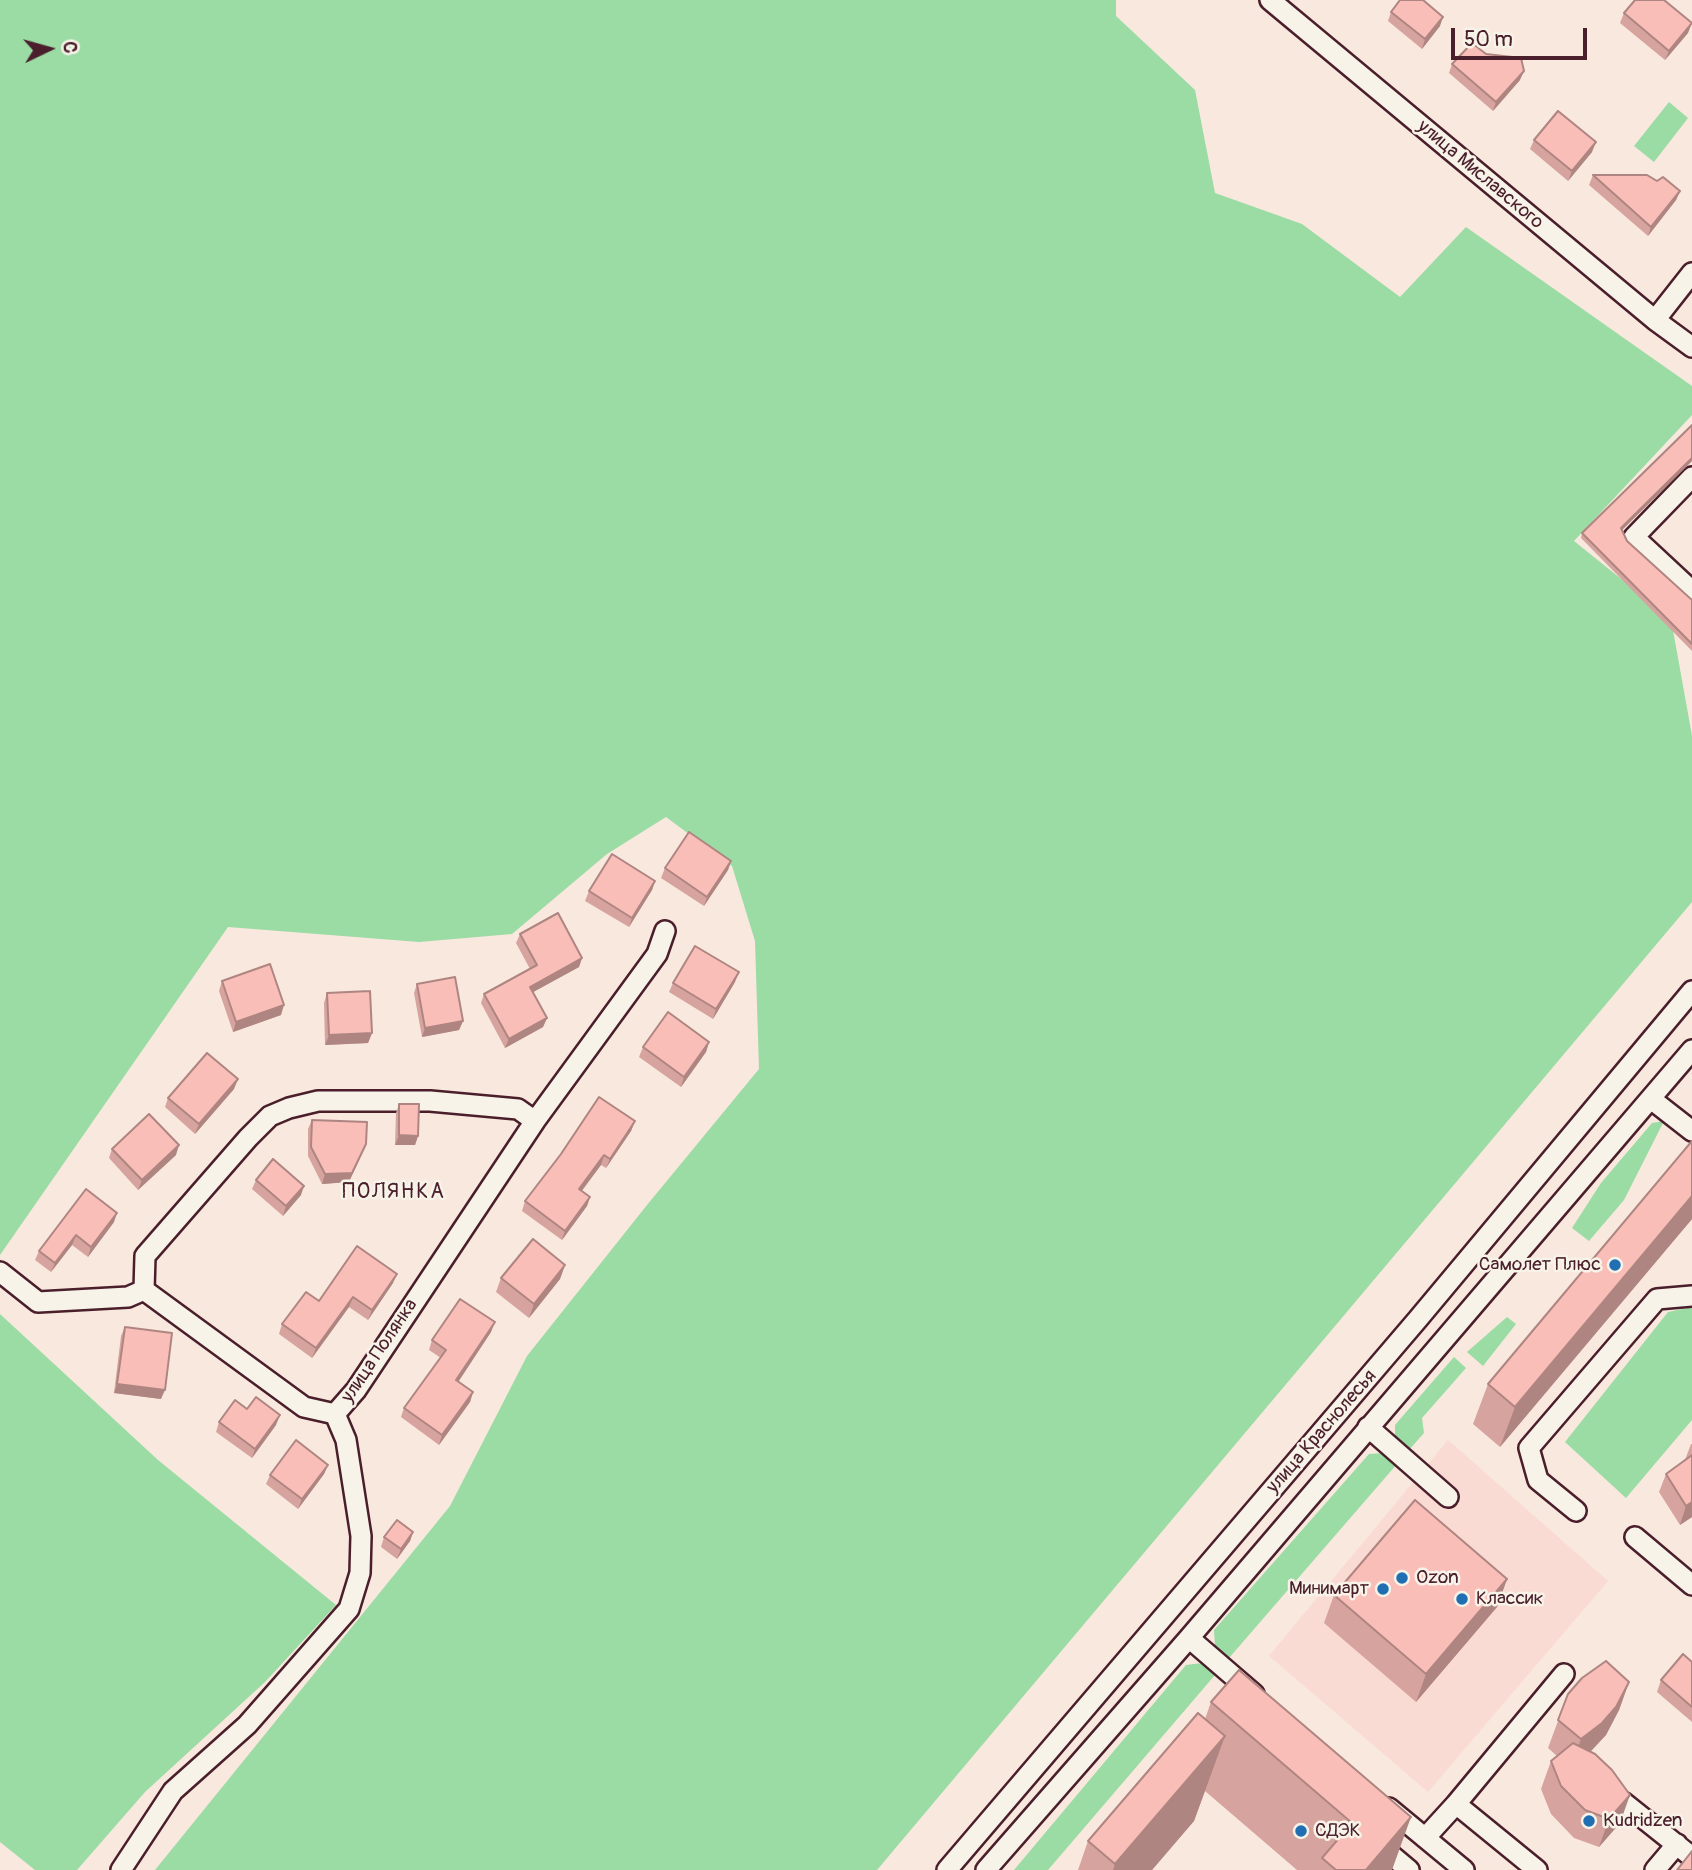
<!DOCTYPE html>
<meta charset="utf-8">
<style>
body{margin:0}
#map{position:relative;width:1692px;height:1870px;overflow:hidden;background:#f8e8de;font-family:Pangolin,sans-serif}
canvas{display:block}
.north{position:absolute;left:14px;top:14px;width:70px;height:70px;-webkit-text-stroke:5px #f7f3e8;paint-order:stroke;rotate:85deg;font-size:19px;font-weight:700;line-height:28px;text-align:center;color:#4a1f2b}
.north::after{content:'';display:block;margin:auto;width:24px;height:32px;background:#4a1f2b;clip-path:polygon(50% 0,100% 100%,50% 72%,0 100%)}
.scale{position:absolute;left:1451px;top:28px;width:136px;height:32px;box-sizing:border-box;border:4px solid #4a1f2b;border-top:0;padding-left:9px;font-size:21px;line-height:24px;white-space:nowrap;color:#4a1f2b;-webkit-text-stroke:5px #f7f3e8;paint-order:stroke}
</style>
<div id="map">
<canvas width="1692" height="1870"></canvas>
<div class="north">С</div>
<div class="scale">50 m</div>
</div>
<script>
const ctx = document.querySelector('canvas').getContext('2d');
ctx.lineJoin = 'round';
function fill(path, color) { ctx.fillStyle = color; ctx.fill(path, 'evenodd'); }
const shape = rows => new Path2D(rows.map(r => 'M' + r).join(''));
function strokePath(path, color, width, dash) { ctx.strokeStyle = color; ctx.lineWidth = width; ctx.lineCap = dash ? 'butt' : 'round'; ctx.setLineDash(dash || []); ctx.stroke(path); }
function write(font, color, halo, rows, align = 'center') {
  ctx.font = font + ' Pangolin,sans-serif'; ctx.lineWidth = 5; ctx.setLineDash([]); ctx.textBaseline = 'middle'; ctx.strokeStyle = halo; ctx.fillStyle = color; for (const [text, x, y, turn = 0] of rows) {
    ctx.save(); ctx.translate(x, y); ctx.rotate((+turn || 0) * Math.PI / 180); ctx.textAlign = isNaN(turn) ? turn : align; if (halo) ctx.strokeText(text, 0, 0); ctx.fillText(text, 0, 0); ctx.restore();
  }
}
fill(shape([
 [1448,1440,1608,1581,1428,1792,1269,1656]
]), '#f9dbd3');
fill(shape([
 [0,0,1116,0,1116,16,1195,90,1215,193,1302,224,1400,297,1466,227,1692,386,1692,415,1574,541,1671,619,1692,736,1692,902,877,1870,155,1870,450,1506,527,1356,647,1205,759,1069,755,941,732,866,666,817,607,854,512,934,419,942,228,927,0,1255],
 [1669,102,1688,118,1654,162,1634,146],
 [1664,1121,1624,1200,1589,1241,1572,1228,1601,1183,1652,1123],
 [1692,1307,1692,1420,1626,1498,1565,1442,1668,1312],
 [0,1314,158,1460,336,1605,265,1682,145,1792,77,1870,35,1870,0,1842],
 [1507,1317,1516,1324,1483,1366,1467,1352],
 [1454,1357,1466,1368,1422,1418,1424,1433,1408,1451,1395,1439,1395,1425],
 [1385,1453,1397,1464,1229,1658,1215,1646,1214,1630,1369,1454],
 [1202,1663,1215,1675,1048,1870,1014,1870,1186,1665]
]), '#9bdba4');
const minor = shape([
 [1270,0,1655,320,1692,347],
 [1655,320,1692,273],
 [1692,477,1634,537,1692,591],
 [1651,1099,1692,1131],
 [0,1272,38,1302,128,1297,144,1290],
 [144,1290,145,1256,248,1138,270,1116,289,1108,318,1101,430,1101,518,1109,535,1121],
 [144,1290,304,1407,335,1414],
 [1368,1427,1448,1497],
 [1576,1511,1538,1480,1529,1448,1657,1299,1692,1296],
 [1635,1537,1692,1585],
 [1189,1638,1254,1694],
 [1623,1802,1692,1857],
 [1456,1804,1564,1674],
 [1389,1808,1464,1870],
 [1425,1838,1456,1804,1537,1870],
 [1378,1844,1409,1870],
 [121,1870,173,1791,247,1725,349,1609,360,1573,361,1536,346,1440,335,1414,356,1390,535,1121,657,954,665,931],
 [947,1870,1418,1319,1692,991],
 [986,1870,1189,1638,1692,1050],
 [1655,1870,1677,1844]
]);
strokePath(minor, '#4a1f2b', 24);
strokePath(minor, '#f7f3e8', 19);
fill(shape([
 [1391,12,1440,26,1422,49,1388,21],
 [1624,13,1688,33,1665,60,1620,23],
 [1486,54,1520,80,1493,111,1449,73,1452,64],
 [1534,140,1592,152,1568,181,1530,149],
 [1593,175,1657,181,1680,191,1676,200,1648,236,1589,185],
 [1692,425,1692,461,1622,530,1627,541,1692,600,1692,651,1581,538,1582,533],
 [731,861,728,870,704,906,661,878,665,868],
 [655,881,652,890,629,927,585,901,589,891],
 [520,934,582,958,579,967,533,992,547,1018,543,1027,505,1048,481,1003,484,994,530,969,516,943],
 [222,981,281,1015,233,1032,219,991],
 [735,982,713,1019,669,992,673,983],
 [417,984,463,1021,459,1030,422,1037,414,993],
 [327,993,372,1033,368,1043,325,1045,324,1003],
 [709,1042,706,1052,681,1087,639,1057,643,1047],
 [234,1089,195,1134,165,1107,168,1098],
 [399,1104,418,1136,415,1145,395,1145,396,1113],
 [312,1120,366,1144,349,1182,322,1184,308,1156,308,1129],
 [635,1121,631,1131,606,1168,601,1165,582,1191,590,1197,587,1206,562,1240,522,1211,525,1201],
 [1692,1141,1692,1219,1500,1447,1473,1424,1488,1384],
 [112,1149,176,1155,138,1190,109,1158],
 [256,1180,301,1195,283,1216,252,1189],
 [86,1189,114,1222,88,1257,72,1245,51,1272,35,1260,39,1251],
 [565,1265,560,1279,529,1318,496,1292,501,1278],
 [393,1283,368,1320,349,1307,312,1358,279,1334,282,1324,319,1301],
 [125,1327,161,1399,114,1393,121,1336],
 [491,1332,458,1381,473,1392,470,1402,439,1445,401,1417,404,1408,441,1358,429,1350,432,1340],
 [247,1409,276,1425,252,1458,216,1432,219,1422],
 [1691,1444,1692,1444,1692,1517,1680,1525,1659,1492,1666,1474,1685,1460],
 [328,1465,324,1474,298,1509,266,1484,270,1475],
 [413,1532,410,1541,397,1559,381,1547,384,1537],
 [1507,1579,1497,1607,1416,1702,1324,1623,1334,1595],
 [1692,1662,1692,1722,1657,1692,1661,1680],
 [1239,1670,1392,1870,1297,1870,1205,1791,1194,1821,1152,1870,1078,1870,1088,1841,1205,1719,1211,1702],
 [1629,1682,1619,1710,1606,1735,1590,1752,1620,1823,1599,1847,1574,1838,1551,1814,1541,1789,1551,1761,1557,1756,1548,1748,1568,1694]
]), '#d7a39e');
fill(shape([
 [1443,17,1440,26,1422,49,1425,39],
 [1692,23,1688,33,1665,60,1669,51],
 [1524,71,1520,80,1493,111,1496,102],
 [1596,142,1592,152,1568,181,1572,171],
 [1680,191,1676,200,1648,236,1651,227],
 [1692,458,1692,461,1620,532,1621,528],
 [731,861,728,870,704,906,707,897],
 [655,881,652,890,629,927,632,918],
 [582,958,579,967,526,996,530,987],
 [739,972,735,982,713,1019,716,1009],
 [284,1005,281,1015,233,1032,236,1022],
 [547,1018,543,1027,505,1048,509,1039],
 [463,1021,459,1030,422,1037,425,1028],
 [372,1033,368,1043,325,1045,329,1035],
 [709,1042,706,1052,681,1087,684,1077],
 [238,1079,234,1089,195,1134,199,1124],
 [635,1121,631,1131,606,1168,610,1159],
 [399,1135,418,1136,415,1145,395,1145],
 [366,1144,349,1182,322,1184,325,1174],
 [179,1145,176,1155,138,1190,142,1180],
 [604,1155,601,1165,576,1198,579,1189],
 [304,1186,301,1195,283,1216,286,1206],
 [1692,1196,1692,1219,1500,1447,1515,1407],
 [590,1197,587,1206,562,1240,565,1231],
 [117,1213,114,1222,88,1257,91,1247],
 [76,1235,72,1245,51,1272,55,1263],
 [565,1265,560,1279,529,1318,534,1304],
 [397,1274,393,1283,368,1320,372,1310],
 [353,1297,349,1307,312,1358,316,1348],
 [495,1322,491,1332,453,1390,456,1380],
 [117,1384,165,1390,161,1399,114,1393],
 [473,1392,470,1402,439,1445,442,1435],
 [280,1415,276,1425,252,1458,255,1449],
 [328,1465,324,1474,298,1509,302,1499],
 [1692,1502,1692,1517,1680,1525,1686,1506],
 [413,1532,410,1541,397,1559,401,1549],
 [1507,1579,1497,1607,1416,1702,1426,1674],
 [1629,1682,1619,1710,1606,1735,1592,1750,1571,1767,1581,1739],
 [1225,1736,1194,1821,1152,1870,1113,1870,1115,1864],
 [1630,1795,1620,1823,1599,1847,1609,1819],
 [1411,1817,1392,1870,1366,1870]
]), '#af8581');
const building = shape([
 [1400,0,1423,0,1443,17,1425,39,1391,12,1400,0],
 [1635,0,1664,0,1692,23,1669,51,1624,13,1635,0],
 [1472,43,1486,54,1521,58,1524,71,1496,102,1452,64,1472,43],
 [1558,111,1596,142,1572,171,1534,140,1558,111],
 [1593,175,1647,175,1657,181,1663,177,1680,191,1651,227,1593,175],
 [1692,425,1692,458,1621,528,1627,541,1692,600,1692,644,1582,533,1692,425],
 [689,832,731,861,707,897,665,868,689,832],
 [612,854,655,881,632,918,589,891,612,854],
 [558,913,582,958,530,987,547,1018,509,1039,484,994,537,965,520,934,558,913],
 [695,946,739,972,716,1009,673,983,695,946],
 [270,964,284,1005,236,1022,222,981,270,964],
 [455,977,463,1021,425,1028,417,984,455,977],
 [370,991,372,1033,329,1035,327,993,370,991],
 [668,1012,709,1042,684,1077,643,1047,668,1012],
 [207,1053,238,1079,199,1124,168,1098,207,1053],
 [599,1097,635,1121,610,1159,604,1155,579,1189,590,1197,565,1231,525,1201,561,1154,599,1097],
 [399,1104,419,1104,418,1136,399,1135,399,1104],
 [149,1114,179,1145,142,1180,112,1149,149,1114],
 [312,1120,367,1122,366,1144,352,1173,325,1174,311,1147,312,1120],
 [1692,1141,1692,1196,1515,1407,1488,1384,1692,1141],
 [273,1159,304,1186,286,1206,256,1180,273,1159],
 [86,1189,117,1213,91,1247,76,1235,55,1263,39,1251,86,1189],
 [533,1239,565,1265,534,1304,501,1278,533,1239],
 [357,1246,397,1274,372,1310,353,1297,316,1348,282,1324,306,1292,319,1301,357,1246],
 [460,1299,495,1322,456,1380,473,1392,442,1435,404,1408,446,1350,432,1340,460,1299],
 [125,1327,172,1333,165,1390,117,1384,125,1327],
 [256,1397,280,1415,255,1449,219,1422,235,1400,247,1409,256,1397],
 [296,1440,328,1465,302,1499,270,1475,296,1440],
 [1692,1455,1692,1502,1686,1506,1666,1474,1692,1455],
 [1415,1500,1507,1579,1426,1674,1334,1595,1415,1500],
 [397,1520,413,1532,401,1549,384,1537,397,1520],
 [1683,1654,1692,1662,1692,1707,1661,1680,1683,1654],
 [1606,1661,1629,1682,1616,1707,1602,1723,1581,1739,1558,1720,1568,1694,1582,1678,1606,1661],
 [1239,1670,1411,1817,1366,1870,1336,1870,1322,1858,1352,1823,1211,1702,1239,1670],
 [1198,1713,1225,1736,1115,1864,1088,1841,1198,1713],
 [1573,1743,1595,1754,1612,1770,1630,1795,1609,1819,1585,1810,1561,1786,1551,1761,1573,1743],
 [1692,1851,1692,1870,1677,1870,1692,1851]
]);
fill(building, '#fabeb8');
strokePath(building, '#af8581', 2);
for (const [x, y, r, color] of [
 [1615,1265,7,"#1f6fb2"],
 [1402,1578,7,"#1f6fb2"],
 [1383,1589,7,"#1f6fb2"],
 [1462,1599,7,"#1f6fb2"],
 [1589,1821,7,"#1f6fb2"],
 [1301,1831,7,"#1f6fb2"]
]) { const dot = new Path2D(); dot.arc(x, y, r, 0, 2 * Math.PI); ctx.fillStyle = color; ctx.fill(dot); strokePath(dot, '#f7f3e8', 2.5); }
write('19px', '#4a1f2b', '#f7f3e8', [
 ["улица Миславского",1480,175,40],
 ["улица Полянка",380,1351,-56],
 ["улица Краснолесья",1322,1432,-49]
]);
write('19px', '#4a1f2b', '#f7f3e8', [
 ["Самолет Плюс",1601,1265,"right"],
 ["Ozon",1416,1578],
 ["Минимарт",1369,1589,"right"],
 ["Классик",1476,1599],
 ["Kudridzen",1603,1821],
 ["СДЭК",1315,1831]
], 'left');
ctx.letterSpacing = '2px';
write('21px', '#4a1f2b', '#f7f3e8', [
 ["ПОЛЯНКА",394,1193]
]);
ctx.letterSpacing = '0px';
</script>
